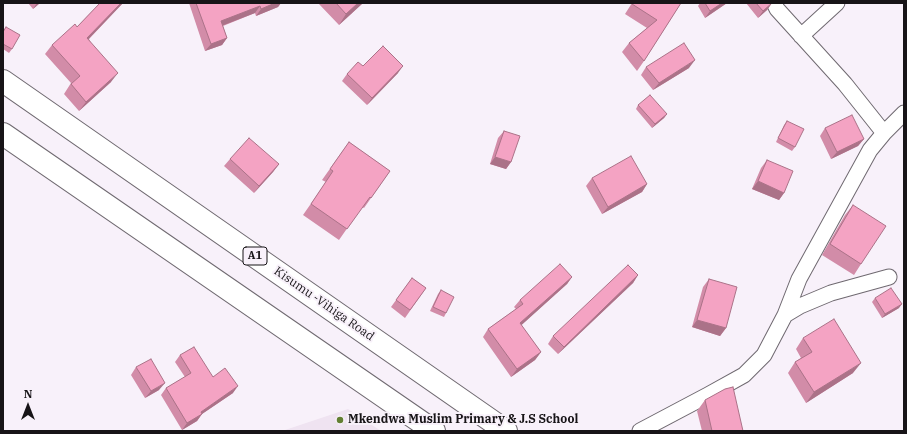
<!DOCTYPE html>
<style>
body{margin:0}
#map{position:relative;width:907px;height:434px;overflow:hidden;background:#f8f1fa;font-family:"IBM Plex Serif",serif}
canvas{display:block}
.frame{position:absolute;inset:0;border:4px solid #171417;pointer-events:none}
.north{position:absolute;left:8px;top:386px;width:40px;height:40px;-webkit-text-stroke:3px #f8f1fa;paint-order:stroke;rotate:0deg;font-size:11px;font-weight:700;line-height:16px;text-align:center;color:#171417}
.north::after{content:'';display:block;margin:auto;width:14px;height:18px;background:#171417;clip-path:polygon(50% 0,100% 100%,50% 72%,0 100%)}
</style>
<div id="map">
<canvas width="907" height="434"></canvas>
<div class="frame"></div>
<div class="north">N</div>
</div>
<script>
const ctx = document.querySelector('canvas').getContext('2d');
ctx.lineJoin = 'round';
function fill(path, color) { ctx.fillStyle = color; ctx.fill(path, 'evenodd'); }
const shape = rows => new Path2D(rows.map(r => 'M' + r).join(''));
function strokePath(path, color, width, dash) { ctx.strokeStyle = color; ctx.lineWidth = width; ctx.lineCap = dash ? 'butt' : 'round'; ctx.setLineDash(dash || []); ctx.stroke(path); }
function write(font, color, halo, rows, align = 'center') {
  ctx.font = font + ' "IBM Plex Serif",serif'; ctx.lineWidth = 4; ctx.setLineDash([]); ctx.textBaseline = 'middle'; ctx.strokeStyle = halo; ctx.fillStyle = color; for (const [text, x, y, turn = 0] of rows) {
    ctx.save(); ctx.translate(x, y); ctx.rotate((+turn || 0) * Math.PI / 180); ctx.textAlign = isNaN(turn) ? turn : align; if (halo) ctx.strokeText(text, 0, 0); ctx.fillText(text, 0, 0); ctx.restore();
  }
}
fill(shape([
 [348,409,381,431,282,431]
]), '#efe3f1');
const street = shape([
 [774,3,777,9,845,84,884,133],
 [801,36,837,3],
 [785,315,800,306,831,293,889,277],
 [640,431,708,395,744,375,764,355,785,315,799,279,870,150,884,133,904,113]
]);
const highway = shape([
 [3,81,506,431],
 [3,134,434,431]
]);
strokePath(street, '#6f6970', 17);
strokePath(highway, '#6f6970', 24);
strokePath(street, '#fff', 15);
strokePath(highway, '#fff', 22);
fill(shape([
 [28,3,40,3,33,9],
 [100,3,123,3,89,39,111,82,79,111,64,94,71,83,45,54,52,45,77,27],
 [189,3,281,3,278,7,256,16,255,13,223,26,227,38,222,45,205,51],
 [318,3,363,3,339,25],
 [632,3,681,3,644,61,637,71,622,52,629,43,647,28,625,14],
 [700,3,727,3,705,18,698,6],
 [746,3,772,3,767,10,758,18],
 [6,27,12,49,9,53,3,49,3,31],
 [363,66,398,73,367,105,342,81,347,74],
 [646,67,689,68,653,90,641,75],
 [638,105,667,114,664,118,652,128,636,109],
 [787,121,795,147,792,151,776,142,784,125],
 [825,128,864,139,858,146,831,159,820,136],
 [504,131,511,162,506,169,490,164,498,138],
 [349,142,390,171,364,208,362,207,339,240,303,215,326,182,322,180],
 [230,159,279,164,273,172,254,193,224,166],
 [767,160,784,193,779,200,752,189,761,168],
 [592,178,647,184,642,192,602,214,586,186],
 [853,205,861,264,854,275,822,255,845,215],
 [638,275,633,283,558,354,548,344,553,336],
 [572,277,567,284,521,325,541,352,535,360,511,377,483,337,488,329,516,309,514,307,520,300],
 [412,278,426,288,405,318,391,307],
 [709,279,726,328,720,336,692,327,703,287],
 [441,290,446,313,444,317,430,311,438,294],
 [875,298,899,308,882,318,872,302],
 [803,338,853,373,806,403,788,373,795,362,801,358,796,349],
 [180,355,213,377,233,393,202,414,197,421,182,430,161,395,166,388,185,377,175,362],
 [136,367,159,390,145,398,131,375],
 [705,400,743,431,702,431,697,411]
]), '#d28ca8');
fill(shape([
 [37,3,40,3,33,9],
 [121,3,123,3,80,48,87,38],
 [275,3,281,3,278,7,256,16,261,9],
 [358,3,363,3,339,25,346,14],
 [722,3,727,3,705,18,710,11],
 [772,3,767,10,758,18,763,11],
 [260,6,255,13,216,28,221,21],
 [227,38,222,45,205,51,211,44],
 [695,60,689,68,653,90,659,83],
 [403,66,398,73,367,105,372,98],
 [118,73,111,82,79,111,86,102],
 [667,114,664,118,652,128,655,124],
 [864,139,858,146,831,159,837,152],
 [495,157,511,162,506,169,490,164],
 [279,164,273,172,254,193,259,186],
 [758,181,784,193,779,200,752,189],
 [647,184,642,192,602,214,608,207],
 [638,275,633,283,558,354,564,347],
 [572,277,567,284,515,331,520,323],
 [902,304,899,308,882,318,885,314],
 [697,320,726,328,720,336,692,327],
 [541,352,535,360,511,377,517,369],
 [861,363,853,373,806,403,814,392],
 [165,383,159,390,145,398,151,391],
 [238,386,233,393,202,414,197,421,182,430,187,423,201,412]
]), '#ab7288');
const building = shape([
 [100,3,121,3,87,38,118,73,86,102,71,84,80,76,52,45,75,24,77,27,100,3],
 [196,3,275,3,261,9,260,6,221,21,227,38,211,44,196,3],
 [336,3,358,3,346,14,336,3],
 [633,3,681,3,644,61,629,43,657,20,632,4,633,3],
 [705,3,722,3,710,11,705,3],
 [756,3,772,3,763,11,756,3],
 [6,27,20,35,12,49,3,44,3,32,6,27],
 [684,43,695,60,659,83,646,67,684,43],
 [383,46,403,66,372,98,347,74,358,62,363,66,383,46],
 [650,95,667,114,655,124,638,105,650,95],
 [852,115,864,139,837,152,825,128,852,115],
 [787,121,804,129,795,147,778,138,787,121],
 [504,131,520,136,511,162,495,157,504,131],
 [249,138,279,164,259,186,230,159,249,138],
 [349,142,390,171,371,198,370,197,347,229,311,204,333,171,330,169,349,142],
 [631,156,647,184,608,207,592,178,631,156],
 [767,160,793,171,784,193,758,181,767,160],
 [853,205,886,226,861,264,830,244,853,205],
 [560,264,572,277,520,323,541,352,517,369,488,329,523,304,520,300,560,264],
 [628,265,638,275,564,347,553,336,628,265],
 [412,278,426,288,410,310,396,300,412,278],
 [709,279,737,287,726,328,697,320,709,279],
 [891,288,902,304,885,314,875,298,891,288],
 [441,290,454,297,446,313,433,307,441,290],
 [834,319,861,363,814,392,795,362,812,352,803,338,834,319],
 [194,347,213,377,225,368,238,386,201,412,202,414,187,423,166,388,191,373,180,355,194,347],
 [151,359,165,383,151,391,136,367,151,359],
 [733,387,743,431,712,431,705,400,725,389,733,387]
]);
fill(building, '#f4a3c3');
strokePath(building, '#ab7288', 1);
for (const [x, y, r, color] of [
 [340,420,4,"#637f33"]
]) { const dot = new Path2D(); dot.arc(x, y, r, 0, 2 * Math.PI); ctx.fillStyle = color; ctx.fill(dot); strokePath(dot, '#f8f1fa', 1.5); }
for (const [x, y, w] of [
 [255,256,24]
]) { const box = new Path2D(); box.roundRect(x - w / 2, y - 9, w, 18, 3); ctx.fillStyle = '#f8f1fa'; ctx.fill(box); strokePath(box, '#171417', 1); }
write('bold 11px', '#171417', null, [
 ["A1",255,256]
]);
write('12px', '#171417', '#f8f1fa', [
 ["Kisumu -Vihiga Road",324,304,35]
]);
write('bold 12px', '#171417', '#f8f1fa', [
 ["Mkendwa Muslim Primary & J.S School",348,420]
], 'left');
</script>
